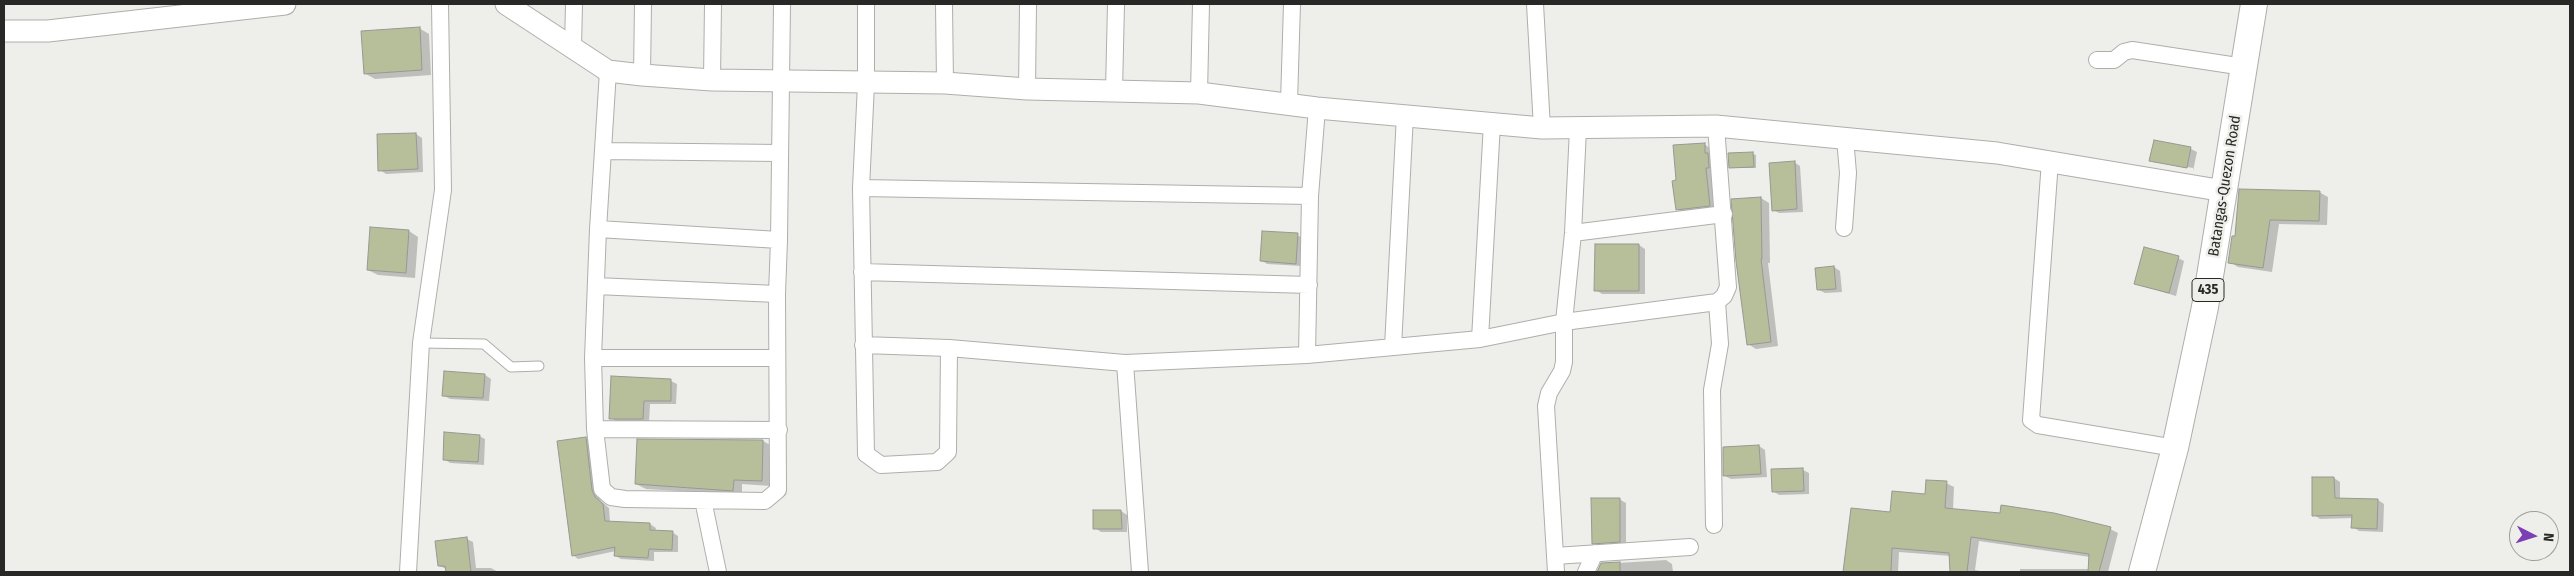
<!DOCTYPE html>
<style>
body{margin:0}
#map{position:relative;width:2574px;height:576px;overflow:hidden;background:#eeefea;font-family:"Fira Sans Condensed",sans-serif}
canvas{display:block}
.frame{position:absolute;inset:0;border:5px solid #282826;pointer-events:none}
.north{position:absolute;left:2509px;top:511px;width:50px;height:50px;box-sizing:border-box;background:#eeefea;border:1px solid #9f9f9c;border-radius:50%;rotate:95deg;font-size:14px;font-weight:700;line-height:20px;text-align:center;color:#282826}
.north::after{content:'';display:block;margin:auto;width:18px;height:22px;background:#7c3fb4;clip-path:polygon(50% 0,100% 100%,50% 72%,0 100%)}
</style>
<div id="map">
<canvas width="2574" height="576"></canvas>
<div class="frame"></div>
<div class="north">N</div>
</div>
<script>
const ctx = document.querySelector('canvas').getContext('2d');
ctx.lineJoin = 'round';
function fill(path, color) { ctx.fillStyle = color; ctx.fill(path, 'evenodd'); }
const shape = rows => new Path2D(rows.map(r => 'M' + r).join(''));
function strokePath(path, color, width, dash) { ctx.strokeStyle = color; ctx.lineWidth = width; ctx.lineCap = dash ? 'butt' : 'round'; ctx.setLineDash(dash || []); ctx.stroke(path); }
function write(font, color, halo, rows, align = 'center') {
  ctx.font = font + ' "Fira Sans Condensed",sans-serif'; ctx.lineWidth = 5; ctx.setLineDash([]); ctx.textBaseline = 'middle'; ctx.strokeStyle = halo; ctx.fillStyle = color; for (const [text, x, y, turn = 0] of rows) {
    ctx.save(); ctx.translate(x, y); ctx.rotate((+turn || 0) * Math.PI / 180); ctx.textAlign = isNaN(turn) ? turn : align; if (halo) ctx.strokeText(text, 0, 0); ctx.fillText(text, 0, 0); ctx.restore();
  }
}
fill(shape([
 [419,28,429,34,431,75,375,79,366,74],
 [416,134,422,138,423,172,386,174,380,170],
 [1704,144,1710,148,1716,209,1683,213,1677,209,1677,181],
 [2191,149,2197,152,2193,171,2157,163,2193,171,2193,168,2156,161,2156,163,2151,160],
 [1729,154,1753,154,1756,155,1756,168,1733,168,1730,167],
 [1794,162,1800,166,1803,212,1779,213,1773,210],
 [2319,192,2328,197,2327,225,2279,224,2272,272,2238,267,2230,262,2233,237],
 [1761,198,1769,203,1770,263,1768,263,1778,346,1756,349,1748,344],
 [409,231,418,237,415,278,378,275,368,270],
 [1297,235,1303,238,1302,266,1267,264,1261,260],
 [1639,245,1645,249,1645,294,1602,294,1596,290],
 [2178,258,2184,261,2176,296,2136,284],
 [1834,267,1840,271,1842,292,1825,293,1819,290],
 [485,375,491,379,489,401,450,399,443,395],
 [671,381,677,384,676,404,650,404,649,422,617,422,611,418],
 [479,436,485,439,484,465,450,463,444,459],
 [586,438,591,442,598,494,601,501,609,508,610,522,650,524,656,528,655,532,672,532,678,536,678,552,654,552,654,561,621,559,616,556,616,551,578,559,573,555],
 [639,440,763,441,772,446,771,486,742,484,742,495,646,489,636,484],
 [1759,446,1765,450,1767,477,1731,479,1725,476],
 [1803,470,1809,473,1809,494,1779,495,1773,491],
 [2334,478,2340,482,2340,499,2378,500,2384,504,2383,532,2359,531,2353,527,2353,518,2320,519,2314,515],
 [1946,483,1954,487,1953,510,2110,529,2118,533,2108,572,2020,572,2020,569,2090,569,2090,557,1979,541,1975,570,1985,572,1951,572,1951,556,1899,552,1898,572,1844,572,1844,558,1847,558,1891,513],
 [1619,499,1626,503,1626,545,1599,546,1593,543],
 [1121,511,1127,515,1127,532,1101,532,1095,528],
 [467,539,473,542,476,568,491,568,498,572,447,572,447,569,439,566],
 [1666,560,1672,564,1673,572,1598,572,1602,564]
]), '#0003');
const building = shape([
 [420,27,422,70,364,74,361,31,420,27],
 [416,133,418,169,378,171,377,134,416,133],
 [2154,140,2191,147,2187,168,2149,161,2154,140],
 [1705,143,1705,153,1708,153,1709,168,1706,168,1710,206,1676,210,1672,181,1676,180,1673,145,1705,143],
 [1753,152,1754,167,1729,168,1728,153,1753,152],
 [1795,161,1797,209,1772,211,1769,163,1795,161],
 [2239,189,2320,191,2319,221,2270,220,2263,268,2228,263,2232,236,2235,236,2239,189],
 [1761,197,1762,259,1761,259,1771,342,1747,345,1736,261,1731,199,1761,197],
 [370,227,409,230,406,273,367,270,370,227],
 [1262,231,1298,233,1296,264,1260,261,1262,231],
 [1595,244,1639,244,1639,291,1594,291,1595,244],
 [2144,247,2179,256,2169,293,2134,284,2144,247],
 [1834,266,1836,289,1817,290,1815,268,1834,266],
 [444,371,485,374,483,398,442,396,444,371],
 [611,376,671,379,671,401,644,401,643,419,609,419,611,376],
 [444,432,480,435,478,462,443,460,444,432],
 [586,437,592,490,595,497,603,504,605,521,650,523,650,530,673,531,672,550,649,549,648,558,614,556,615,547,572,556,557,441,586,437],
 [637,439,763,440,762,481,734,480,733,491,635,484,637,439],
 [1759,445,1761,474,1723,476,1723,447,1759,445],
 [1803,468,1804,491,1772,492,1771,469,1803,468],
 [2312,477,2334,477,2335,498,2378,499,2377,529,2351,528,2352,515,2312,516,2312,477],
 [1926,480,1947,481,1945,508,2000,513,2001,505,2054,513,2111,527,2099,572,2088,572,2089,554,1971,537,1967,572,1950,572,1949,553,1892,548,1891,572,1843,572,1851,508,1890,512,1892,491,1925,494,1926,480],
 [1591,498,1620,498,1620,542,1592,544,1591,498],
 [1093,510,1121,510,1122,529,1093,529,1093,510],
 [467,537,471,572,446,572,445,566,438,566,435,541,467,537],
 [1620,562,1620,572,1597,572,1601,563,1620,562]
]);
fill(building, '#b6bf99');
strokePath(building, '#979894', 1);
const service = shape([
 [421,343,484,344,511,367,539,366]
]);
const minor = shape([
 [866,4,866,84,861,188,866,454,881,465,937,462,948,452,949,348],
 [944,4,945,83],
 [1535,4,1542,128],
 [573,47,574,4],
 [2097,60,2114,60,2124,52,2132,50,2244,67],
 [608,71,598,229,593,358,595,429,602,489,611,497,625,499,765,501,778,490,777,294,779,240,782,4],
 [642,75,643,4],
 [712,80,713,4],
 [1027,89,1028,4],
 [1114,91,1116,4],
 [1199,93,1201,4],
 [1289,103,1292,4],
 [603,151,780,153],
 [2050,161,2031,420,2038,425,2175,448],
 [861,188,1310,196],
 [1844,228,1848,173,1845,138],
 [598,229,779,240],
 [1573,233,1724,214],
 [862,272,1309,285],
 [596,286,777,294],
 [1480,339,1492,123],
 [863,345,949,348,1125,363,1307,355,1480,339,1564,322,1717,302,1724,296,1728,287,1716,126],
 [1393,347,1405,115],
 [1307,355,1310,196,1317,108],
 [593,358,777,358],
 [1125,363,1140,572],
 [595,429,779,430],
 [703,500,718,572],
 [1714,525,1712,390,1720,344,1717,302],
 [1555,556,1690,547],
 [408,572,421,343,443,190,440,4],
 [1556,572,1546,406,1549,393,1562,371,1564,362,1564,322,1573,233,1578,129],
 [1586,572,1595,553]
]);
const tertiary = shape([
 [506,4,608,71,642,75,712,80,945,83,1027,89,1199,93,1317,108,1542,128,1716,126,1997,153,2224,191],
 [4,31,48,31,285,4]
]);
const primary = shape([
 [2142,572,2175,448,2205,307,2254,4]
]);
strokePath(service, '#aeafaa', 11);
strokePath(minor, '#aeafaa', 18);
strokePath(tertiary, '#aeafaa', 23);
strokePath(primary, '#aeafaa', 28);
strokePath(service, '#fff', 9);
strokePath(minor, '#fff', 16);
strokePath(tertiary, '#fff', 21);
strokePath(primary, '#fff', 26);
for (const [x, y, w] of [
 [2208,290,32]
]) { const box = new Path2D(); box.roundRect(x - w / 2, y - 11.5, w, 23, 4); ctx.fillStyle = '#eeefea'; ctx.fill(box); strokePath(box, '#282826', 1); }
write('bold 14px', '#282826', null, [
 ["435",2208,290]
]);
write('15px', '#282826', '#eeefea', [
 ["Batangas-Quezon Road",2225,186,-81]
]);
</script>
